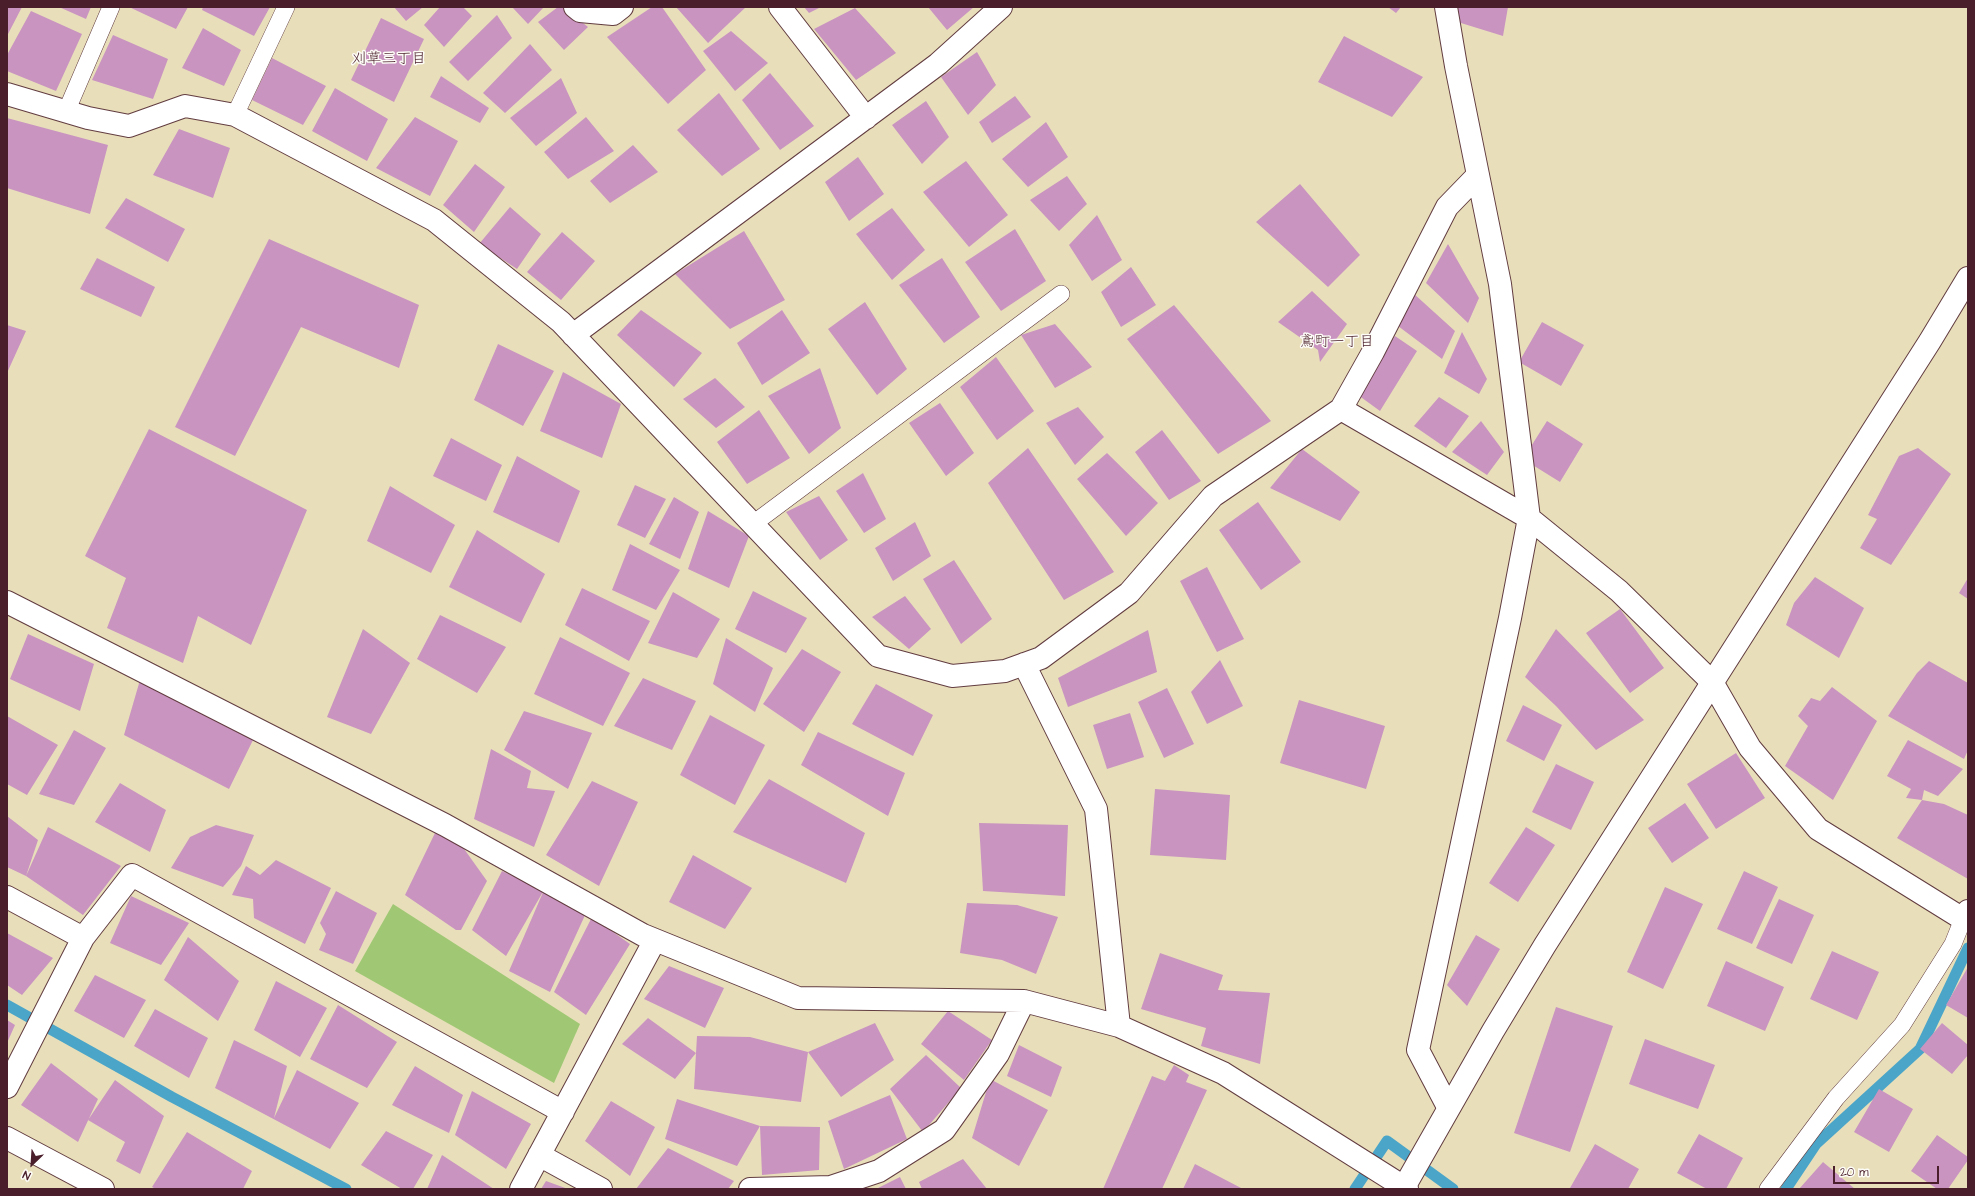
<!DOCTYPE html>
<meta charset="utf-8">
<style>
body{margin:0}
#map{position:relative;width:1975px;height:1196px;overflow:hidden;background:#e8dfba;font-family:"Architects Daughter",sans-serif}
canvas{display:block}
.frame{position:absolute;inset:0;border:8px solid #4a1f2b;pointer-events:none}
.north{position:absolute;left:12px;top:1144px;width:40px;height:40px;-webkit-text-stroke:3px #fdfcf7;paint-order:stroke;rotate:205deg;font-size:11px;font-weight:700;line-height:16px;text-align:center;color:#4a1f2b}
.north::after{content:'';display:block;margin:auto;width:14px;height:18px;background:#4a1f2b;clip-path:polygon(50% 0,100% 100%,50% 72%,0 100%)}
.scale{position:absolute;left:1833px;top:1166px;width:106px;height:18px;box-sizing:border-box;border:2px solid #4a1f2b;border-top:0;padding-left:5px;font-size:12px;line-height:14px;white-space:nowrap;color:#4a1f2b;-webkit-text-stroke:3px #fdfcf7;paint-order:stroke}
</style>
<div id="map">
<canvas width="1975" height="1196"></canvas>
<div class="frame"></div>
<div class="north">N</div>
<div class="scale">20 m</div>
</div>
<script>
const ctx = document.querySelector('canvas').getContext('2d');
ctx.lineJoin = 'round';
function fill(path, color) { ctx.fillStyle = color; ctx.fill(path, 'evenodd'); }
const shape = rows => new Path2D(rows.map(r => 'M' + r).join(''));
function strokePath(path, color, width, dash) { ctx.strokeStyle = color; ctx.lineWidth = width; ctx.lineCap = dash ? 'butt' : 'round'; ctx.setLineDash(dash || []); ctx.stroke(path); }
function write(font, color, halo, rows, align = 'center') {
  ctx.font = font + ' "Architects Daughter","Klee One",sans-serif'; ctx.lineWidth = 3; ctx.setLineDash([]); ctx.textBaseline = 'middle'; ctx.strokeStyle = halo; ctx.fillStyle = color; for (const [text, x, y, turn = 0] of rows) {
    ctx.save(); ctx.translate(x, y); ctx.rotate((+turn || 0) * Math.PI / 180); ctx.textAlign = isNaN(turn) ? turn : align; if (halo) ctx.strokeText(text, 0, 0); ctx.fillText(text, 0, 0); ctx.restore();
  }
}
fill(shape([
 [393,904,580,1024,554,1083,355,971]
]), '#a0c874');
strokePath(shape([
 [7,1005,172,1097,346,1189],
 [1355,1189,1387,1141,1453,1189],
 [1786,1189,1816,1144,1920,1049,1968,948]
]), '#4aa5c8', 11);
fill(shape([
 [7,7,22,7,7,36],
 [59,7,91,7,86,19],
 [129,7,188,7,176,29],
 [203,7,270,7,254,36,202,10],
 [394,7,423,7,406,21],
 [440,7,463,7,472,16,444,47,424,25],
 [512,7,544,7,528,24],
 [558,7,563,7,588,27,564,50,538,22],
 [652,7,662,7,706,70,668,104,607,37],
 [676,7,746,7,708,43],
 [804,7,821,7,809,13],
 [928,7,974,7,947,30],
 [1388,7,1401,7,1396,13],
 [1449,7,1508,7,1503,36,1448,19],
 [855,8,896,53,856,80,814,29],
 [31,11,82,34,56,91,7,71,7,55],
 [497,15,512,38,468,81,449,62],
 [381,18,424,39,394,102,351,80],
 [203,28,241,50,224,86,182,68],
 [731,31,768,63,735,91,703,51],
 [113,35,168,59,153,99,92,80],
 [1344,36,1423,77,1392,117,1318,82],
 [530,44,552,70,505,113,483,93],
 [977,52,996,85,968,115,941,77],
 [272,58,326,86,303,125,252,100],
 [770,73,814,126,780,150,742,100],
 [441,76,489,108,480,123,430,97],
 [561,78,577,113,536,146,510,118],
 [335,88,388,119,367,161,312,131],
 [719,93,760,149,722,176,677,130],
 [1015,96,1031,117,992,143,979,122],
 [926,101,949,137,922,164,892,125],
 [415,117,458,141,430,196,376,168],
 [586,117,614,151,568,179,544,152],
 [7,118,108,145,90,214,7,188],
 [1046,122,1068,157,1028,187,1002,159],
 [179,129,230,148,213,198,153,175],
 [633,145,658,172,610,203,590,181],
 [858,157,884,194,849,221,825,182],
 [966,161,1008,215,969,247,923,192],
 [475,164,505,187,474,232,443,205],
 [1067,176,1087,204,1059,231,1030,200],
 [1300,184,1360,255,1328,287,1256,222],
 [126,198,185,229,168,262,105,228],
 [510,207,541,234,517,269,479,244],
 [892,208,925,250,892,280,856,234],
 [1097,215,1122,260,1092,281,1069,245],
 [1015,229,1046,281,1001,311,965,262],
 [744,231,785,300,730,329,675,274],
 [562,232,595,261,561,300,527,272],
 [269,239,419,305,399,368,301,327,235,456,175,427],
 [1448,244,1479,298,1468,323,1426,283],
 [97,258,155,287,141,317,80,289],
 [942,258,980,317,944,343,899,285],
 [1131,267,1156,305,1121,327,1101,292],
 [1312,291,1347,324,1320,362,1318,350,1278,322],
 [1413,293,1455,331,1442,359,1398,326],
 [865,302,907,369,877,395,828,329],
 [1174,305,1271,421,1218,454,1127,339],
 [641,310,702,353,674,387,617,335],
 [782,310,810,353,762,385,737,343],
 [1542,322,1584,345,1561,386,1519,362],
 [1055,324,1092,367,1055,388,1021,335],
 [7,325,26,331,7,373],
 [1462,332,1487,379,1479,394,1444,373],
 [1395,336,1417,351,1380,411,1358,395],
 [498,344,554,371,523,426,474,400],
 [996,357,1034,411,997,440,960,387],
 [820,368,841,428,809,454,768,396],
 [563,372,621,404,602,458,540,431],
 [715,378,745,407,716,428,683,399],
 [1439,397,1469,416,1446,448,1414,426],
 [940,403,974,453,946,476,909,423],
 [1078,407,1104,437,1075,465,1046,423],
 [759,410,790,458,747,484,717,442],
 [1481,421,1504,452,1487,475,1452,452],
 [1547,421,1583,444,1560,482,1523,459],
 [149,429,307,510,251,645,198,616,183,663,107,628,126,578,85,556],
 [1162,430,1201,481,1169,500,1135,452],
 [451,438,502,465,486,501,433,476],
 [1028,448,1114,572,1064,600,988,483],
 [1918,448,1951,474,1891,565,1860,548,1877,519,1868,515,1899,456],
 [1302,449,1360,492,1340,521,1270,488],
 [1107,453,1158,503,1126,536,1077,479],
 [517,456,580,491,559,543,493,512],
 [863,473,886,519,864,533,836,491],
 [635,485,666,499,645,538,617,525],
 [390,486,455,525,431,573,367,541],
 [819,496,848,540,820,560,786,512],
 [674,497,699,512,680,559,649,544],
 [1258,502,1301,562,1261,590,1219,530],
 [708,511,749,536,729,588,688,569],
 [915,522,931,556,893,581,875,548],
 [477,530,545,574,521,623,449,587],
 [630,544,680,570,656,610,612,590],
 [954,560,992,619,961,644,923,579],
 [1207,567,1244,639,1217,652,1180,581],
 [1815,577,1864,608,1839,658,1786,625,1794,603],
 [1968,578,1968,599,1959,593],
 [582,588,650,621,629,661,565,625],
 [753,591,807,618,786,653,735,629],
 [673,592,720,619,697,658,648,643],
 [905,596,931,629,909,649,872,617],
 [1620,609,1664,668,1630,693,1586,633],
 [440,615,506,647,477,693,417,659],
 [363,629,410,663,371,734,327,717],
 [1556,629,1644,720,1596,750,1556,706,1525,677],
 [1148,630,1157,672,1068,707,1058,678],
 [28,634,94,664,80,711,10,679],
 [560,637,630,673,603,726,534,694],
 [726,638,773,668,755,712,713,684],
 [802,649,841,672,804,732,763,704],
 [1220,660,1243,706,1207,724,1191,692],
 [1929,661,1968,683,1968,750,1964,759,1888,716,1917,673],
 [643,678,696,701,672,750,614,726],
 [140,680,254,738,229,789,124,735],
 [876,684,933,715,913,756,852,724],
 [1832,687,1877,721,1833,800,1785,766,1808,726,1798,716,1811,698,1820,701],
 [1167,688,1194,744,1164,758,1138,702],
 [1299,700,1385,726,1366,789,1280,763],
 [1523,705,1562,725,1544,761,1506,741],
 [524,711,592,733,568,789,504,750],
 [1130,713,1144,757,1107,769,1093,725],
 [710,715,765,745,735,805,680,775],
 [7,716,58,745,27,795,7,784],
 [74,730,106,748,74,805,39,794],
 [818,732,905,773,888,816,801,765],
 [1908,740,1963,769,1938,796,1924,790,1922,800,1906,798,1911,789,1887,776],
 [491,749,531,771,527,788,555,791,534,847,474,819],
 [1736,753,1765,798,1716,829,1687,784],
 [1556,764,1594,782,1571,830,1532,812],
 [769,779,865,833,846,883,733,832],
 [592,781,638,802,599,886,546,855],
 [120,783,166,810,150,852,95,822],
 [1155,789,1230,795,1226,860,1150,855],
 [1922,800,1944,804,1968,815,1968,879,1897,838],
 [1685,803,1709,838,1672,863,1648,828],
 [7,816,38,840,26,876,48,827,121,866,83,915,26,876,7,867],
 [979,823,1068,825,1065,896,983,891],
 [216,825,254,835,241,866,223,887,171,868,190,837],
 [1526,827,1555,845,1518,902,1489,883],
 [435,833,462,846,487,881,461,930,456,930,405,895],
 [693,855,752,888,725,929,669,902],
 [276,860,331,888,305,944,254,918,253,899,232,895,246,866,260,875],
 [502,871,544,890,506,956,472,930],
 [1744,871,1778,887,1752,944,1717,929],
 [1665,887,1703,904,1663,989,1627,972],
 [544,890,586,913,550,992,509,971],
 [336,891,377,913,353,964,319,950,326,934,320,923],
 [131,896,189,923,161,965,110,943],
 [1779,899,1814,915,1792,964,1756,948],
 [967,903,1017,905,1058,917,1036,974,1002,960,960,953],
 [592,917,630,944,586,1015,554,992],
 [7,933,53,958,22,995,7,985],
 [1476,935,1500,949,1467,1006,1447,985],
 [188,937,239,981,218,1021,164,980],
 [1832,951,1879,972,1857,1020,1810,999],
 [1160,953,1223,975,1218,990,1270,993,1260,1064,1201,1046,1206,1028,1141,1009],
 [1726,961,1784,987,1765,1031,1707,1006],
 [669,966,724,988,705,1028,644,999],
 [1968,967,1968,1018,1946,1005],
 [95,975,146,1000,124,1038,74,1011],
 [276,981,327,1008,300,1057,254,1030],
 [338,1005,397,1042,367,1088,310,1059],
 [1556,1007,1613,1026,1570,1152,1514,1133],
 [155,1009,208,1038,189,1078,134,1046],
 [948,1011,992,1040,964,1080,921,1044],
 [648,1018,696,1053,697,1036,750,1037,808,1052,801,1102,694,1089,696,1053,675,1079,622,1044],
 [7,1020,15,1025,7,1043],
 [875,1023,894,1060,841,1097,808,1052],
 [1942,1023,1968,1045,1968,1055,1952,1074,1920,1049],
 [1645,1039,1715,1065,1698,1109,1629,1084],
 [234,1040,287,1066,274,1118,297,1070,359,1103,330,1149,215,1088],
 [1019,1045,1062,1067,1051,1097,1007,1076],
 [926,1055,961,1088,923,1132,890,1089],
 [51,1063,98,1099,78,1142,21,1105],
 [1174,1065,1189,1075,1186,1082,1207,1090,1162,1189,1103,1189,1152,1076,1165,1081],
 [415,1066,463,1095,449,1133,392,1105],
 [990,1079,1048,1110,1019,1166,972,1138],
 [115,1080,164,1116,140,1174,116,1161,125,1142,88,1120],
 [1879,1089,1913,1109,1889,1152,1854,1132],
 [472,1091,531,1124,506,1169,455,1135],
 [890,1095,907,1139,844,1169,828,1121],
 [677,1099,760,1126,737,1166,665,1139],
 [611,1101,655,1127,630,1176,585,1141],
 [760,1126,820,1127,819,1170,762,1175],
 [386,1131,433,1155,413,1189,402,1189,361,1165],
 [187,1132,252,1171,243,1189,156,1189,152,1187],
 [1699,1134,1743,1158,1726,1189,1707,1189,1677,1173],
 [1937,1135,1968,1157,1968,1160,1948,1189,1937,1189,1911,1171],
 [1595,1144,1639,1169,1628,1189,1570,1188],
 [668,1148,734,1181,728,1189,636,1189],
 [442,1155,494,1189,427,1189],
 [963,1159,987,1189,922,1189,919,1182],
 [1823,1162,1855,1189,1799,1189],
 [1195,1164,1243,1189,1183,1189],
 [900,1177,906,1189,876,1189],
 [546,1181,568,1189,541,1189]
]), '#c994c0');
const service = shape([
 [66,112,111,7],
 [235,115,286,7],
 [753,524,1061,294],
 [1768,1189,1836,1098,1902,1025,1953,944,1963,919]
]);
const minor = shape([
 [575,7,580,11,613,14,622,7],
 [780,7,866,118],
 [1446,7,1456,66,1500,284,1529,518,1510,618,1418,1050,1448,1107],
 [7,94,88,118,129,126,185,106,235,115,434,220,561,322,878,656,952,676,1005,671,1041,658,1129,593,1213,496,1341,409,1373,352,1447,207,1478,175],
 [573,335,938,64,1001,7],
 [1341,409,1529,518,1619,591,1712,682,1750,748,1818,829,1963,919,1968,911],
 [7,602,445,825,643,935,798,998,1024,1001,1119,1026,1223,1073,1407,1189],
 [1024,664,1096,809,1119,1026],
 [7,897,83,938],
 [7,1087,83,938,132,875,563,1112],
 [7,1138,103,1189],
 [539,1155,601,1189],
 [521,1189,655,940],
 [750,1189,831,1187,879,1171,944,1130,998,1054,1024,1001]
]);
const tertiary = shape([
 [1403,1189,1493,1031,1545,945,1930,341,1968,278]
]);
strokePath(service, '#623c40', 18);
strokePath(minor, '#623c40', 24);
strokePath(tertiary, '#623c40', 24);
strokePath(service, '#fff', 17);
strokePath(minor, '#fff', 22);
strokePath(tertiary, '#fff', 22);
write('15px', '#4a1f2b', '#fdfcf7', [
 ["刈草三丁目",389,60],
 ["鳶町一丁目",1337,343]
]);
</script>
